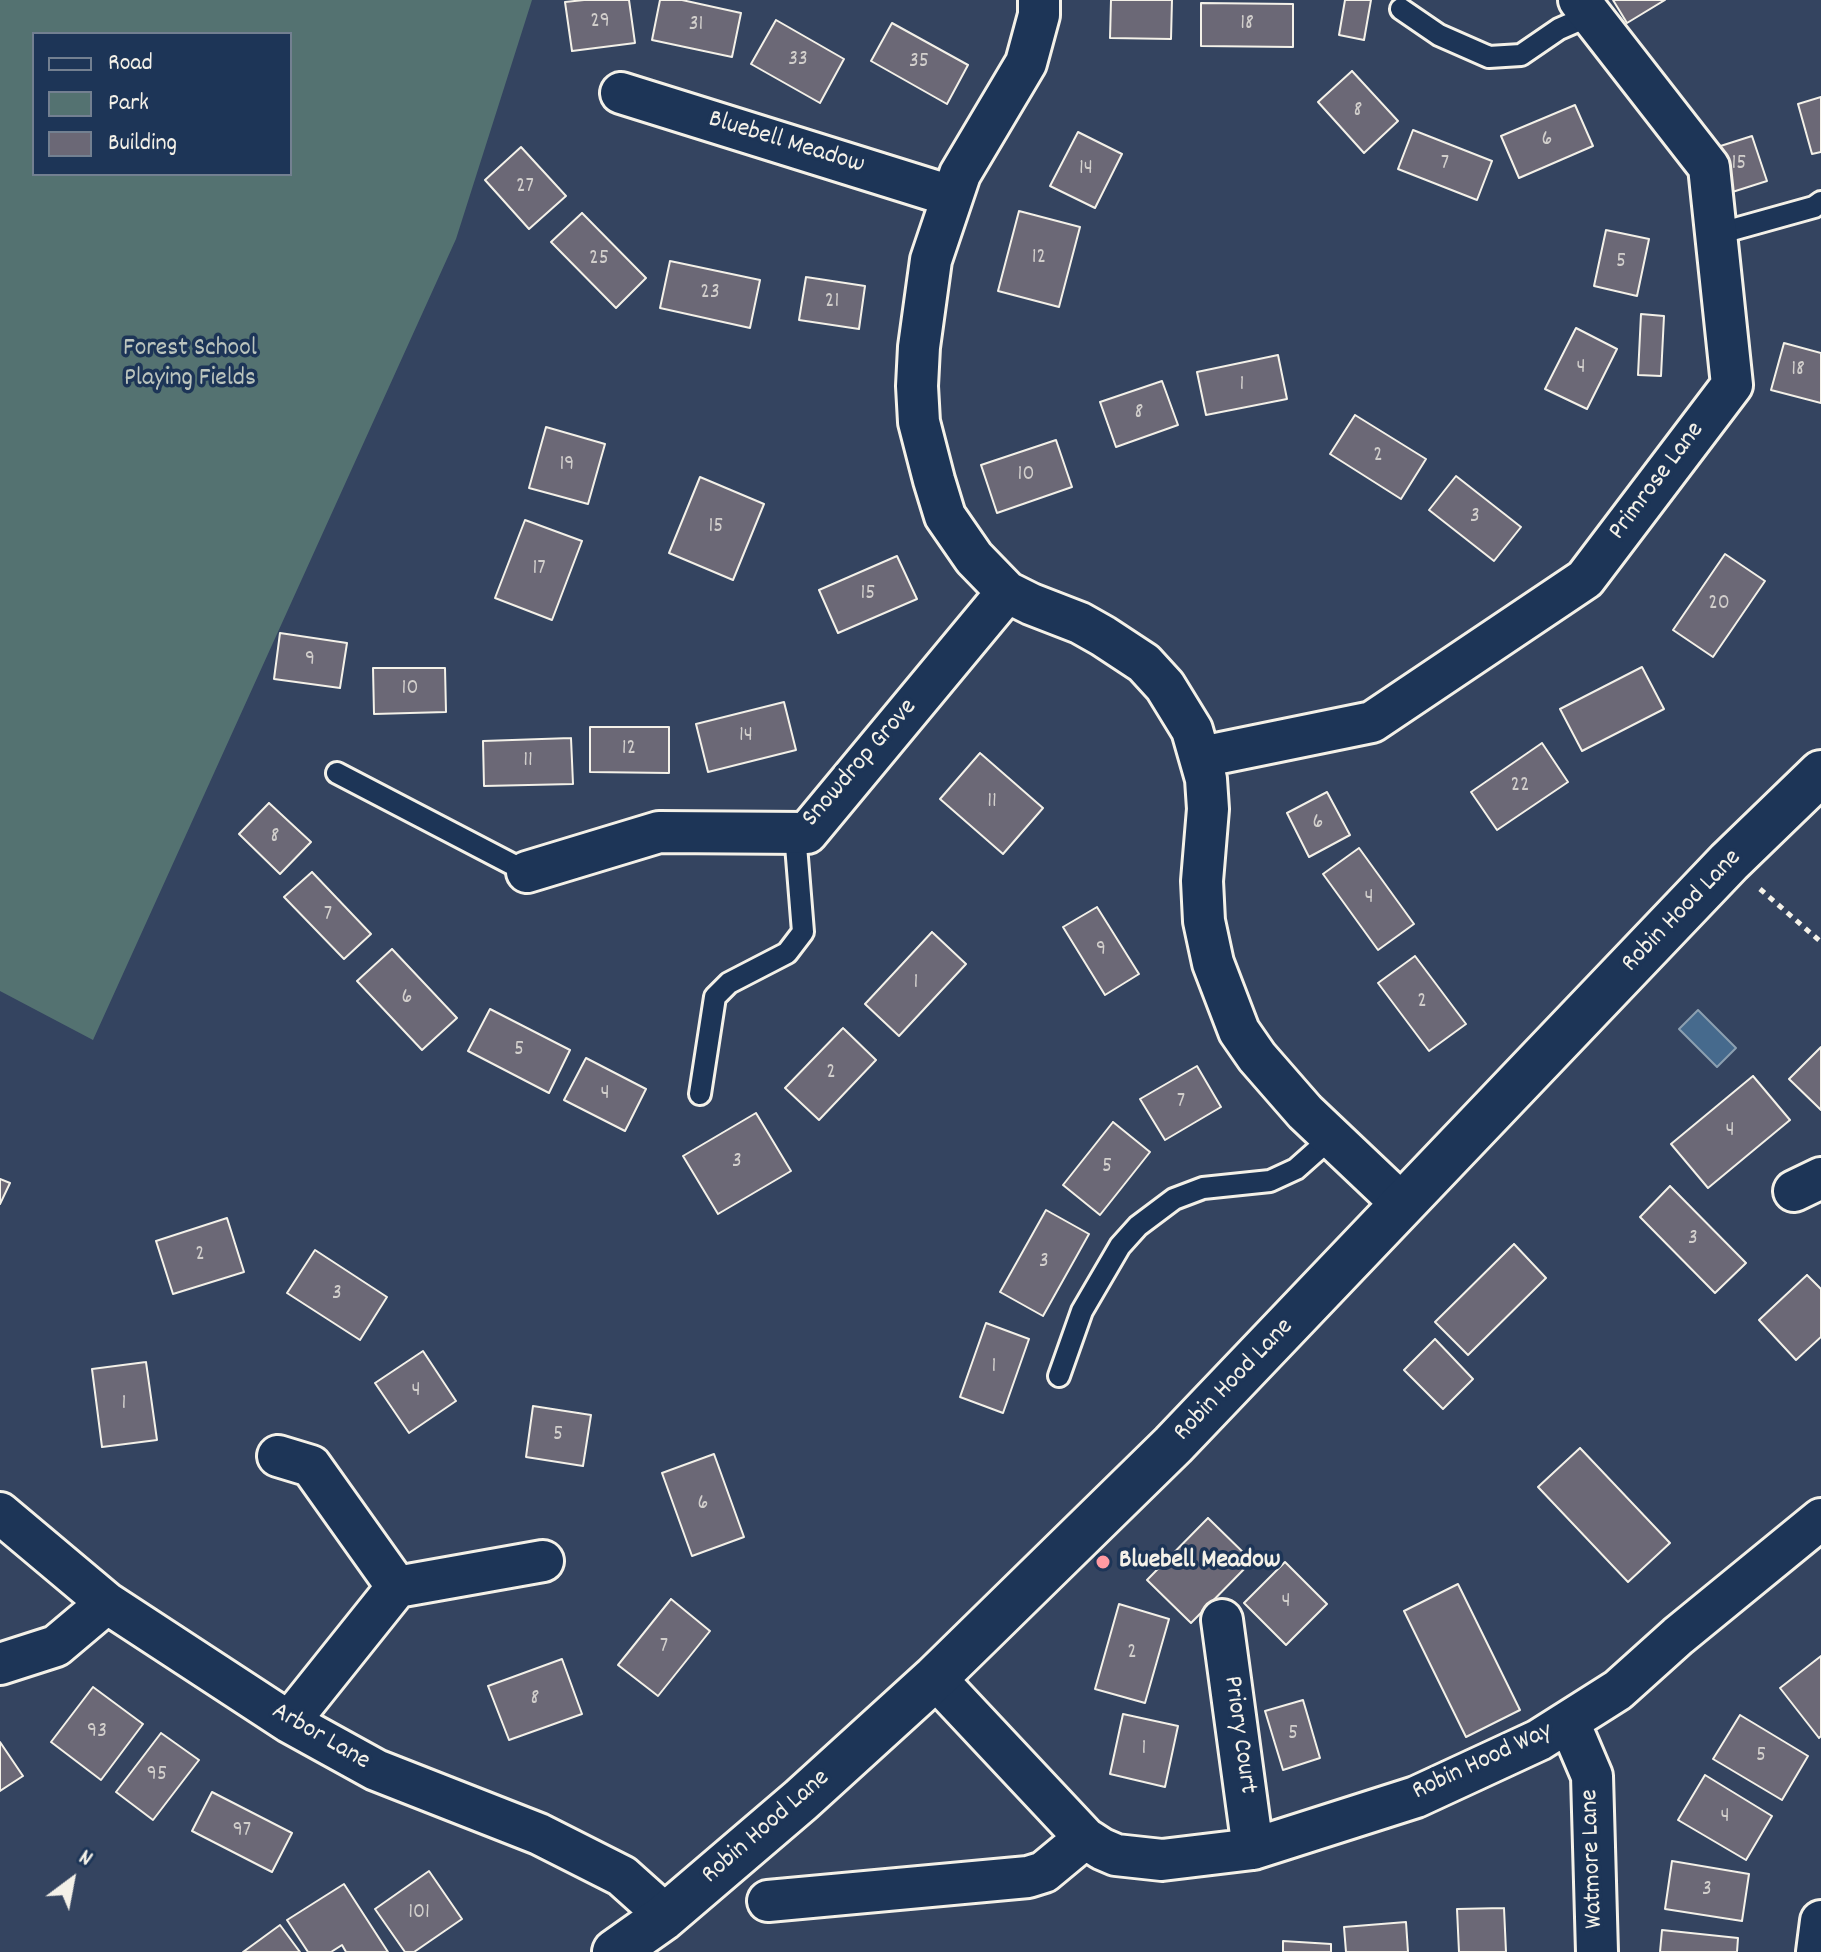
<!DOCTYPE html>
<style>
body{margin:0}
#map{position:relative;width:1821px;height:1952px;overflow:hidden;background:#344460;font-family:Dekko,sans-serif}
canvas{display:block}
.legend{position:absolute;left:32px;top:32px;width:260px;height:144px;box-sizing:border-box;background:#1d3557;border:2px solid #738091;margin:0;padding:10px 14px;list-style:none;font-size:24px;color:#f4f1e8}
.legend li{display:flex;align-items:center;gap:16px;height:40px}
.legend b{width:40px;border:2px solid #738091}
.north{position:absolute;left:32px;top:1840px;width:80px;height:80px;-webkit-text-stroke:6px #1d3557;paint-order:stroke;rotate:32deg;font-size:22px;font-weight:700;line-height:32px;text-align:center;color:#f4f1e8}
.north::after{content:'';display:block;margin:auto;width:28px;height:36px;background:#f4f1e8;clip-path:polygon(50% 0,100% 100%,50% 72%,0 100%)}
</style>
<div id="map">
<canvas width="1821" height="1952"></canvas>
<ul class="legend">
<li><b style="height:10px;background:#1d3557"></b>Road</li>
<li><b style="height:22px;background:#547271"></b>Park</li>
<li><b style="height:22px;background:#6b6876"></b>Building</li>
</ul>
<div class="north">N</div>
</div>
<script>
const ctx = document.querySelector('canvas').getContext('2d');
ctx.lineJoin = 'round';
function fill(path, color) { ctx.fillStyle = color; ctx.fill(path, 'evenodd'); }
const shape = rows => new Path2D(rows.map(r => 'M' + r).join(''));
function strokePath(path, color, width, dash) { ctx.strokeStyle = color; ctx.lineWidth = width; ctx.lineCap = dash ? 'butt' : 'round'; ctx.setLineDash(dash || []); ctx.stroke(path); }
function write(font, color, halo, rows, align = 'center') {
  ctx.font = font + ' Dekko,sans-serif'; ctx.lineWidth = 7; ctx.setLineDash([]); ctx.textBaseline = 'middle'; ctx.strokeStyle = halo; ctx.fillStyle = color; for (const [text, x, y, turn = 0] of rows) {
    ctx.save(); ctx.translate(x, y); ctx.rotate((+turn || 0) * Math.PI / 180); ctx.textAlign = isNaN(turn) ? turn : align; if (halo) ctx.strokeText(text, 0, 0); ctx.fillText(text, 0, 0); ctx.restore();
  }
}
fill(shape([
 [0,0,532,0,456,239,93,1040,0,991],
 [34,34,290,34,290,174,34,174]
]), '#547271');
const water = shape([
 [1698,1010,1736,1048,1717,1067,1679,1029,1698,1010]
]);
fill(water, '#466a8d');
strokePath(water, '#8ca0b1', 2);
const building = shape([
 [584,0,629,0,635,43,572,51,565,2,584,0],
 [660,0,682,0,741,13,732,57,652,40,660,0],
 [1111,0,1172,0,1171,39,1110,38,1111,0],
 [1345,0,1371,0,1364,40,1339,35,1345,0],
 [1613,0,1665,0,1627,23,1613,0],
 [1201,3,1293,4,1293,47,1201,46,1201,3],
 [776,20,844,59,820,103,751,64,776,20],
 [892,23,968,65,947,104,871,61,892,23],
 [1352,71,1398,121,1364,153,1318,102,1352,71],
 [1821,97,1821,152,1812,154,1798,104,1821,97],
 [1575,105,1593,146,1519,178,1501,136,1575,105],
 [1413,130,1492,161,1477,200,1398,169,1413,130],
 [1078,132,1122,154,1095,208,1050,186,1078,132],
 [1752,136,1767,181,1726,194,1711,149,1752,136],
 [521,147,566,196,529,229,485,180,521,147],
 [1019,211,1080,227,1059,307,998,291,1019,211],
 [582,213,646,278,616,308,551,242,582,213],
 [1606,230,1649,239,1637,296,1594,286,1606,230],
 [670,261,760,280,750,328,660,308,670,261],
 [806,277,865,286,859,329,799,320,806,277],
 [1641,314,1664,316,1661,376,1638,375,1641,314],
 [1576,328,1617,349,1587,409,1545,389,1576,328],
 [1784,343,1821,353,1821,403,1771,390,1784,343],
 [1278,355,1287,399,1206,415,1197,372,1278,355],
 [1162,381,1178,425,1116,447,1100,402,1162,381],
 [1355,415,1426,459,1401,499,1330,454,1355,415],
 [546,427,605,444,588,504,529,488,546,427],
 [1056,440,1072,487,997,513,981,465,1056,440],
 [1456,476,1521,527,1494,561,1429,510,1456,476],
 [700,477,764,504,733,580,669,553,700,477],
 [525,520,582,541,552,620,495,598,525,520],
 [1725,554,1765,581,1713,657,1673,630,1725,554],
 [897,556,917,599,838,633,819,590,897,556],
 [280,633,347,643,340,688,274,679,280,633],
 [1642,667,1664,709,1582,751,1560,709,1642,667],
 [373,668,445,668,446,712,374,714,373,668],
 [784,702,796,750,708,772,696,724,784,702],
 [590,727,669,727,669,773,590,772,590,727],
 [571,738,573,784,484,786,483,741,571,738],
 [1542,743,1568,782,1497,830,1471,792,1542,743],
 [980,753,1043,808,1003,854,940,799,980,753],
 [1327,792,1350,835,1309,857,1287,813,1327,792],
 [269,803,311,842,280,874,239,834,269,803],
 [1359,848,1414,924,1378,950,1323,874,1359,848],
 [312,872,371,934,344,959,284,897,312,872],
 [1097,907,1139,974,1105,995,1063,927,1097,907],
 [932,932,966,964,899,1036,865,1004,932,932],
 [392,949,457,1018,422,1050,357,981,392,949],
 [1415,956,1466,1024,1429,1051,1378,983,1415,956],
 [490,1009,570,1050,549,1093,468,1051,490,1009],
 [843,1028,876,1060,819,1120,785,1088,843,1028],
 [1821,1047,1821,1110,1789,1079,1821,1047],
 [586,1058,646,1089,625,1131,564,1100,586,1058],
 [1197,1066,1221,1107,1165,1140,1140,1099,1197,1066],
 [1753,1076,1790,1120,1708,1188,1671,1144,1753,1076],
 [756,1113,791,1171,718,1214,683,1156,756,1113],
 [1113,1122,1150,1152,1100,1215,1063,1185,1113,1122],
 [0,1179,10,1183,0,1204,0,1179],
 [1670,1186,1746,1263,1715,1293,1640,1217,1670,1186],
 [1046,1210,1089,1234,1043,1316,1000,1292,1046,1210],
 [227,1218,244,1272,173,1294,156,1241,227,1218],
 [1514,1244,1546,1278,1468,1355,1435,1322,1514,1244],
 [315,1250,387,1297,360,1340,287,1293,315,1250],
 [1807,1275,1821,1289,1821,1337,1796,1360,1759,1320,1807,1275],
 [986,1323,1029,1339,1003,1413,960,1397,986,1323],
 [1435,1339,1473,1379,1443,1409,1404,1370,1435,1339],
 [423,1351,456,1401,409,1433,375,1383,423,1351],
 [146,1362,157,1440,102,1447,92,1369,146,1362],
 [533,1406,591,1415,583,1466,526,1457,533,1406],
 [1580,1448,1670,1543,1628,1582,1538,1487,1580,1448],
 [714,1454,744,1537,692,1556,662,1473,714,1454],
 [1208,1518,1252,1561,1191,1623,1147,1580,1208,1518],
 [1285,1562,1327,1604,1286,1645,1244,1603,1285,1562],
 [1458,1584,1520,1710,1466,1737,1404,1611,1458,1584],
 [671,1599,710,1631,658,1696,618,1665,671,1599],
 [1119,1604,1169,1619,1145,1703,1095,1689,1119,1604],
 [1821,1656,1821,1736,1819,1738,1780,1688,1821,1656],
 [562,1659,582,1714,509,1740,488,1686,562,1659],
 [93,1687,143,1724,101,1780,51,1742,93,1687],
 [1303,1700,1320,1758,1283,1770,1265,1711,1303,1700],
 [1123,1714,1178,1726,1165,1787,1110,1774,1123,1714],
 [1740,1715,1808,1756,1782,1800,1713,1759,1740,1715],
 [161,1733,199,1760,153,1820,116,1792,161,1733],
 [0,1742,23,1776,0,1791,0,1742],
 [1705,1775,1772,1816,1746,1860,1678,1820,1705,1775],
 [212,1792,292,1833,272,1872,192,1831,212,1792],
 [1672,1861,1749,1874,1742,1921,1665,1909,1672,1861],
 [429,1871,462,1919,414,1952,405,1952,375,1909,429,1871],
 [344,1884,388,1952,346,1952,342,1945,331,1952,308,1952,287,1920,344,1884],
 [1504,1908,1506,1952,1459,1952,1457,1909,1504,1908],
 [1406,1922,1408,1952,1346,1952,1344,1927,1406,1922],
 [280,1925,300,1952,243,1952,280,1925],
 [1662,1930,1738,1938,1737,1952,1660,1952,1662,1930],
 [1283,1941,1331,1944,1331,1952,1283,1952,1283,1941]
]);
fill(building, '#6b6876');
strokePath(building, '#f4f1e8', 2);
const lane = shape([
 [1401,9,1439,35,1489,57,1521,55,1559,29,1591,15],
 [1717,234,1814,207,1821,202],
 [337,773,527,872],
 [700,1094,715,997,729,983,787,953,803,932,795,833],
 [1059,1376,1082,1311,1120,1246,1138,1226,1174,1199,1203,1188,1270,1181,1296,1169,1332,1137]
]);
const street = shape([
 [1039,0,1039,15,1026,63,960,174,931,260,919,347,917,386,919,422,934,480,945,516,974,558,1007,592,1031,604,1080,623,1103,636,1144,663,1165,686,1192,730,1206,779,1208,809,1202,881,1204,921,1213,963,1239,1031,1257,1057,1305,1112,1403,1205],
 [621,93,951,196],
 [1201,757,1372,722,1585,579,1732,385,1709,167,1579,0],
 [527,872,659,832,807,833,1007,592],
 [1794,1191,1821,1178],
 [278,1456,311,1466,397,1587],
 [0,1513,107,1603,289,1722,376,1770,539,1834,622,1876,651,1902,663,1918],
 [1222,1620,1253,1849],
 [0,1664,56,1646,107,1603],
 [935,1678,1085,1838,1102,1849,1116,1855,1162,1860,1253,1849,1416,1797,1539,1740,1618,1690,1678,1636,1821,1519],
 [289,1722,397,1587,543,1561],
 [1569,1722,1592,1776,1597,1952],
 [768,1901,1028,1877,1044,1872,1085,1838],
 [1817,1952,1821,1921]
]);
const secondary = shape([
 [615,1952,663,1918,801,1800,935,1678,1173,1445,1729,862,1821,773]
]);
strokePath(lane, '#f4f1e8', 26);
strokePath(street, '#f4f1e8', 46);
strokePath(secondary, '#f4f1e8', 50);
strokePath(shape([
 [1760,889,1821,942]
]), '#f4f1e8', 5, [6, 6]);
strokePath(lane, '#1d3557', 20);
strokePath(street, '#1d3557', 40);
strokePath(secondary, '#1d3557', 44);
for (const [x, y, r, color] of [
 [1103,1562,8,"#ff9aa2"]
]) { const dot = new Path2D(); dot.arc(x, y, r, 0, 2 * Math.PI); ctx.fillStyle = color; ctx.fill(dot); strokePath(dot, '#1d3557', 3); }
write('22px', '#d2cfcc', null, [
 ["29",600,23],
 ["18",1247,25],
 ["31",696,26],
 ["33",798,61],
 ["35",919,63],
 ["8",1358,112],
 ["6",1547,141],
 ["7",1445,165],
 ["15",1739,165],
 ["14",1086,170],
 ["27",525,188],
 ["12",1039,259],
 ["25",599,260],
 ["5",1621,263],
 ["23",710,294],
 ["21",832,303],
 ["4",1581,369],
 ["18",1798,371],
 ["1",1242,386],
 ["8",1139,414],
 ["2",1378,457],
 ["19",567,466],
 ["10",1026,476],
 ["3",1475,518],
 ["15",716,528],
 ["17",539,570],
 ["15",868,595],
 ["20",1719,605],
 ["9",310,661],
 ["10",410,690],
 ["14",746,737],
 ["12",629,750],
 ["11",528,762],
 ["22",1520,787],
 ["11",992,803],
 ["6",1318,824],
 ["8",275,838],
 ["4",1369,899],
 ["7",328,916],
 ["9",1101,951],
 ["1",916,984],
 ["6",407,999],
 ["2",1422,1003],
 ["5",519,1051],
 ["2",831,1074],
 ["4",605,1095],
 ["7",1181,1103],
 ["4",1730,1132],
 ["3",737,1163],
 ["5",1107,1168],
 ["3",1693,1240],
 ["2",200,1256],
 ["3",1044,1263],
 ["3",337,1295],
 ["1",994,1368],
 ["4",416,1392],
 ["1",124,1405],
 ["5",558,1436],
 ["6",703,1505],
 ["4",1286,1603],
 ["7",664,1648],
 ["2",1132,1654],
 ["8",535,1700],
 ["93",97,1733],
 ["5",1293,1735],
 ["1",1144,1750],
 ["5",1761,1757],
 ["95",157,1776],
 ["4",1725,1818],
 ["97",242,1832],
 ["3",1707,1891],
 ["101",419,1914]
]);
write('26px', '#f4f1e8', '#1d3557', [
 ["Bluebell Meadow",786,144,17],
 ["Primrose Lane",1658,482,-53],
 ["Snowdrop Grove",861,764,-49],
 ["Robin Hood Lane",1683,912,-46],
 ["Robin Hood Lane",1235,1381,-46],
 ["Priory Court",1238,1735,82],
 ["Arbor Lane",320,1738,30],
 ["Robin Hood Way",1483,1763,-25],
 ["Robin Hood Lane",767,1828,-41],
 ["Watmore Lane",1594,1859,-92]
]);
write('26px', '#bcc5be', '#1d3557', [
 ["Forest School",190,350],
 ["Playing Fields",190,380]
]);
write('bold 26px', '#f4f1e8', '#1d3557', [
 ["Bluebell Meadow",1119,1562]
], 'left');
</script>
